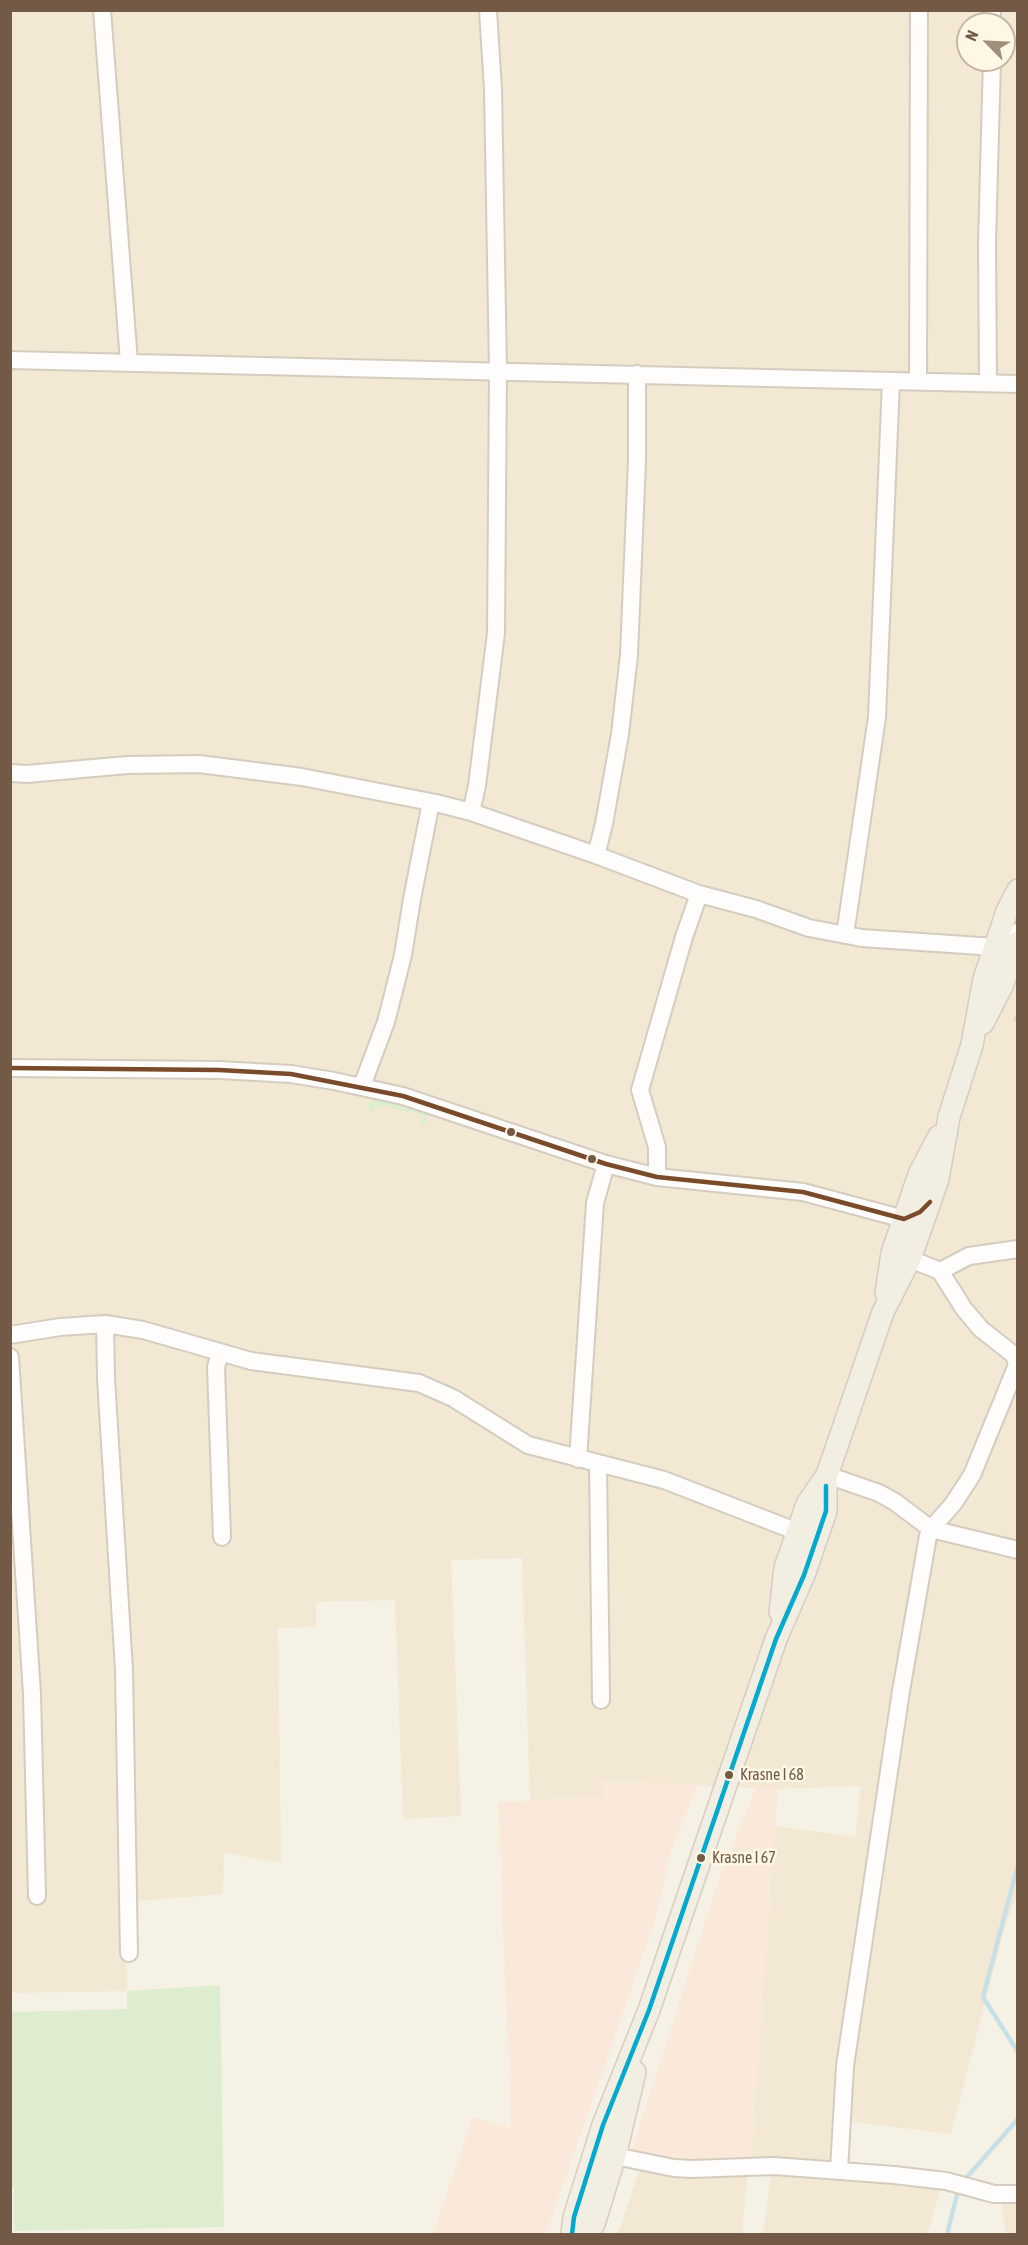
<!DOCTYPE html>
<style>
body{margin:0}
#map{position:relative;width:1028px;height:2245px;overflow:hidden;background:#f6f1e5;font-family:"Asap Condensed",sans-serif}
canvas{display:block}
.frame{position:absolute;inset:0;border:12px solid #735a46;pointer-events:none}
.north{position:absolute;left:956px;top:12px;width:60px;height:60px;box-sizing:border-box;background:#fff7e5;border:2px solid #c7b8a5;border-radius:50%;rotate:294deg;font-size:16px;font-weight:700;line-height:24px;text-align:center;color:#735a46}
.north::after{content:'';display:block;margin:auto;width:21px;height:27px;background:#a18f7e;clip-path:polygon(50% 0,100% 100%,50% 72%,0 100%)}
</style>
<div id="map">
<canvas width="1028" height="2245"></canvas>
<div class="frame"></div>
<div class="north">N</div>
</div>
<script>
const ctx = document.querySelector('canvas').getContext('2d');
ctx.lineJoin = 'round';
function fill(path, color) { ctx.fillStyle = color; ctx.fill(path, 'evenodd'); }
const shape = rows => new Path2D(rows.map(r => 'M' + r).join(''));
function strokePath(path, color, width, dash) { ctx.strokeStyle = color; ctx.lineWidth = width; ctx.lineCap = dash ? 'butt' : 'round'; ctx.setLineDash(dash || []); ctx.stroke(path); }
function write(font, color, halo, rows, align = 'center') {
  ctx.font = font + ' "Asap Condensed",sans-serif'; ctx.lineWidth = 5; ctx.setLineDash([]); ctx.textBaseline = 'middle'; ctx.strokeStyle = halo; ctx.fillStyle = color; for (const [text, x, y, turn = 0] of rows) {
    ctx.save(); ctx.translate(x, y); ctx.rotate((+turn || 0) * Math.PI / 180); ctx.textAlign = isNaN(turn) ? turn : align; if (halo) ctx.strokeText(text, 0, 0); ctx.fillText(text, 0, 0); ctx.restore();
  }
}
fill(shape([
 [10,11,1017,11,1018,1892,1003,1933,951,2134,837,2120,832,2164,751,2162,775,1826,855,1837,861,1786,778,1789,603,1781,603,1798,530,1800,522,1558,451,1560,461,1816,403,1819,395,1600,316,1602,316,1627,278,1628,281,1863,224,1853,223,1894,124,1902,127,1991,11,1993],
 [968,24,1004,24,1004,60,968,60],
 [654,2169,748,2172,742,2234,618,2234,639,2170,647,2173],
 [771,2173,942,2186,927,2234,763,2234],
 [1017,2202,1017,2234,1006,2234,1001,2203]
]), '#f2e8d4');
fill(shape([
 [603,1781,698,1785,671,1851,654,1923,546,2234,433,2234,473,2117,511,2128,498,1802,603,1798],
 [756,1788,778,1789,751,2162,628,2162,719,1879]
]), '#fae9da');
fill(shape([
 [374,1098,427,1113,427,1123,418,1125,425,1117,421,1114,419,1115,415,1112,413,1114,410,1111,407,1113,403,1110,401,1112,398,1108,396,1110,386,1106,384,1108,380,1105,371,1114,368,1105],
 [220,1985,224,2227,14,2231,14,2188,10,2188,11,2012,127,2009,127,1991]
]), '#deedcf');
strokePath(shape([
 [1016,1019,1018,1017],
 [1018,1865,983,1997,1018,2052],
 [947,2234,958,2191,966,2178,1018,2119]
]), '#c7e0e6', 4.5);
const minor = shape([
 [102,10,129,362],
 [992,10,992,24],
 [10,360,1018,384],
 [918,381,919,10],
 [988,382,987,243,992,60],
 [10,773,27,774,127,765,199,764,302,777,436,803,471,812,596,855,699,894,756,909,809,928,862,938,995,947,1018,932],
 [471,812,477,786,496,633,498,371,493,89,488,10],
 [596,855,604,824,620,734,629,655,637,461,637,374],
 [845,935,877,717,891,381],
 [10,1068,219,1070,291,1074,334,1081,403,1096,606,1164,657,1177,803,1192,904,1219,913,1215],
 [362,1086,386,1022,403,955,412,899,431,802],
 [657,1177,657,1147,640,1090,684,937,699,894],
 [910,1259,940,1271,969,1256,1018,1249],
 [940,1271,964,1309,981,1329,1014,1355,1017,1365,972,1475,953,1504,931,1529,1018,1550],
 [105,1324,106,1378,124,1670,129,1953],
 [10,1335,60,1327,105,1324,143,1330,251,1361,419,1383,453,1398,528,1445,664,1480,798,1532,808,1529],
 [220,1353,216,1367,222,1537],
 [10,1357,32,1694,37,1896],
 [578,1459,595,1203,606,1164],
 [598,1463,601,1700],
 [827,1475,879,1493,895,1502,931,1529,928,1536,901,1691,845,2066,839,2170],
 [615,2156,674,2168,692,2169,774,2166,894,2175,946,2181,994,2194,1018,2194]
]);
const major = shape([
 [983,1023,1002,986,1018,942],
 [886,1293,892,1253,920,1172,939,1136],
 [780,1612,785,1568,807,1504,827,1475,883,1312,910,1259,930,1202,938,1179,949,1117,972,1045,984,979,1007,911,1018,890],
 [572,2234,574,2217,603,2125,649,2010,776,1639,804,1575,826,1511,826,1478],
 [588,2234,594,2224,615,2156,635,2072]
]);
strokePath(minor, '#d5ccc0', 20);
strokePath(major, '#d5ccc3', 24);
strokePath(minor, '#fefdfb', 16);
strokePath(major, '#f2eee2', 21);
strokePath(shape([
 [10,1068,219,1070,291,1074,403,1096,606,1164,657,1177,803,1192,904,1219,920,1212,930,1202]
]), '#7a4b2a', 4.5);
strokePath(shape([
 [572,2234,574,2217,603,2125,649,2010,776,1639,804,1575,826,1511,826,1486]
]), '#00a9ce', 4.5);
for (const [x, y, r, color] of [
 [511,1132,5,"#735a46"],
 [592,1159,5,"#735a46"],
 [729,1775,5,"#735a46"],
 [701,1858,5,"#735a46"]
]) { const dot = new Path2D(); dot.arc(x, y, r, 0, 2 * Math.PI); ctx.fillStyle = color; ctx.fill(dot); strokePath(dot, '#fff7e5', 2); }
write('16px', '#735a46', '#fff7e5', [
 ["Krasne I 68",740,1775],
 ["Krasne I 67",712,1858]
], 'left');
</script>
